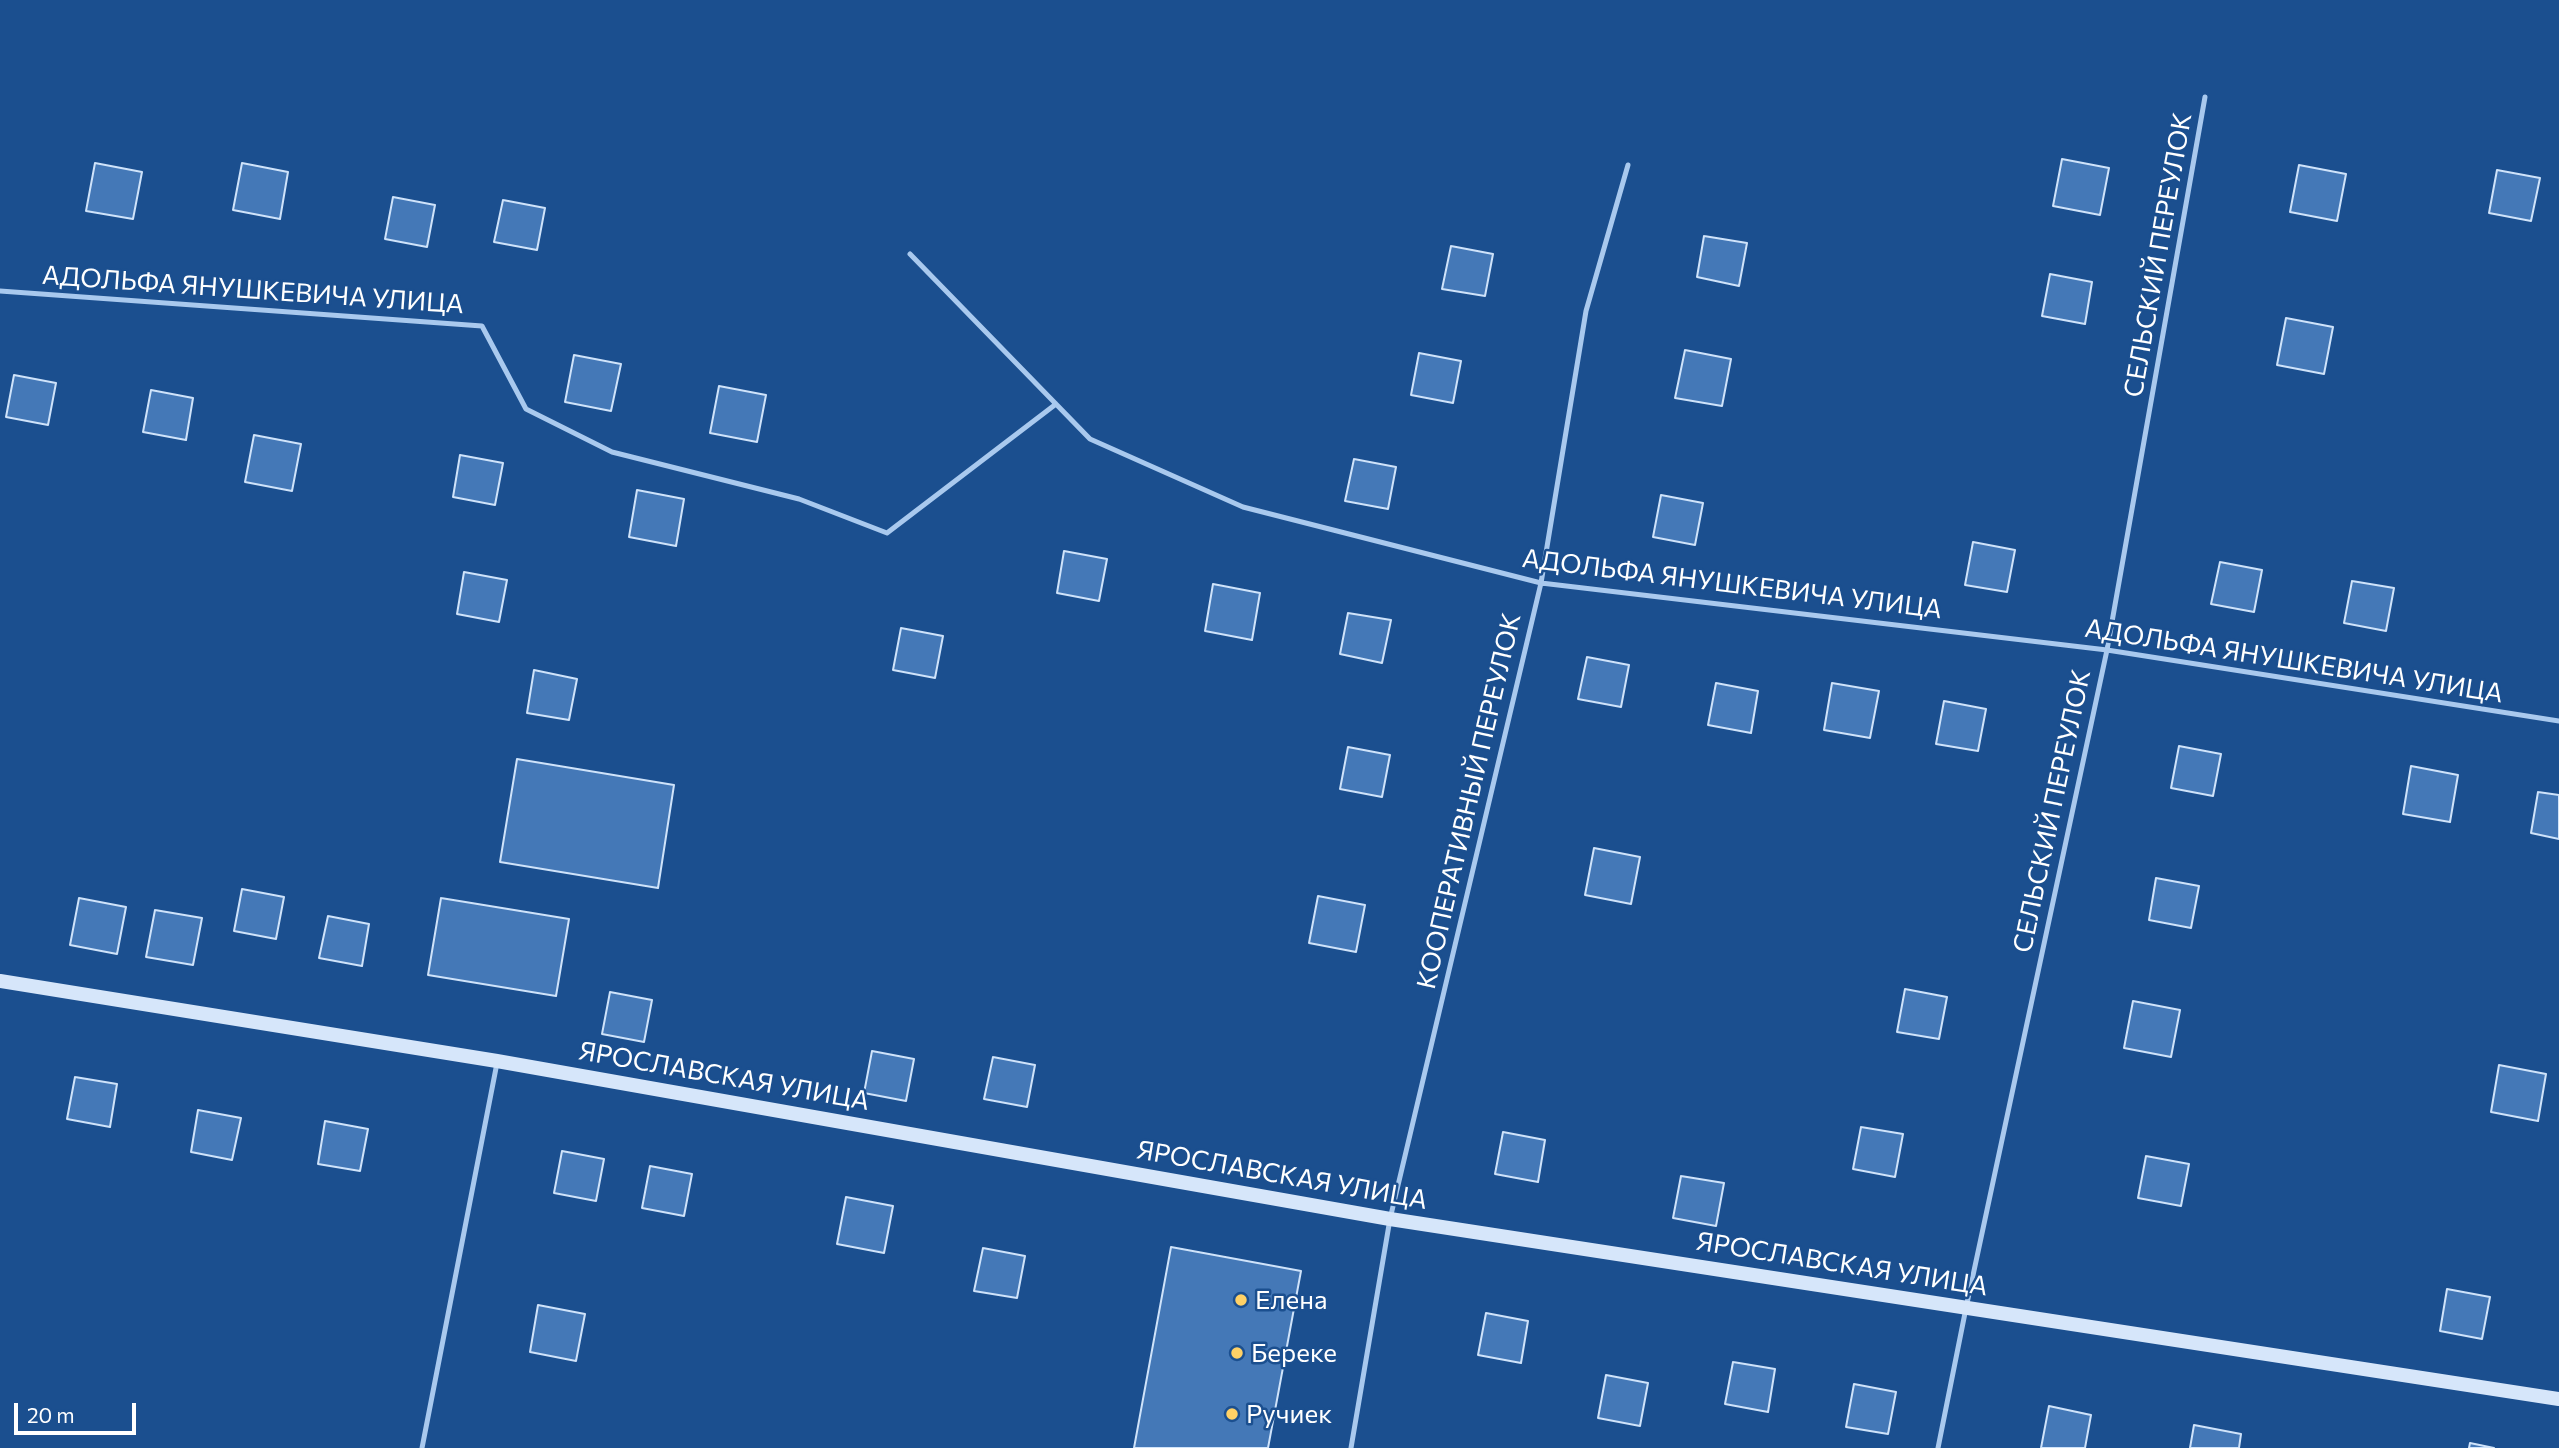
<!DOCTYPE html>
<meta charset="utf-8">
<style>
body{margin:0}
#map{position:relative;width:2559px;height:1448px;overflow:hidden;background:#1b4f8f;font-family:Commissioner,sans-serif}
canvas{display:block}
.scale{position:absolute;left:14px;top:1403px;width:122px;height:32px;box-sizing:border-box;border:4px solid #fff;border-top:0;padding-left:9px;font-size:21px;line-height:24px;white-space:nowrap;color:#fff;-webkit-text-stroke:5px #1b4f8f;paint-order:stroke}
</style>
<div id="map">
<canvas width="2559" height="1448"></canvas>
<div class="scale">20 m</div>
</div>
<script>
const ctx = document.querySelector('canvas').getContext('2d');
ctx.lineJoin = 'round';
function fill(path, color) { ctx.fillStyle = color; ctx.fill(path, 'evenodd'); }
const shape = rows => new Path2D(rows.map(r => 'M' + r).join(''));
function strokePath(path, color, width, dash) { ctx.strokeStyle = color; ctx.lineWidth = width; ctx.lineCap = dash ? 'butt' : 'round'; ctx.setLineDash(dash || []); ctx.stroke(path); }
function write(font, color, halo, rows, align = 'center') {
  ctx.font = font + ' Commissioner,sans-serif'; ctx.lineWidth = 5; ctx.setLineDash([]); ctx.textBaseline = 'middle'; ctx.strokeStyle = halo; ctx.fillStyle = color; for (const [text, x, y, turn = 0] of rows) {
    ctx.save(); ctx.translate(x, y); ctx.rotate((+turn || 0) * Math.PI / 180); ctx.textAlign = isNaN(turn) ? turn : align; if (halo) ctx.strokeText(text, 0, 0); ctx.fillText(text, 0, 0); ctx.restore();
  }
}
const building = shape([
 [2062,159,2109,168,2100,215,2053,206,2062,159],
 [95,163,142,172,133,219,86,211,95,163],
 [242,163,288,172,280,219,233,210,242,163],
 [2299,165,2346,174,2337,221,2290,212,2299,165],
 [2497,170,2540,178,2531,221,2489,213,2497,170],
 [393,197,435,205,427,247,385,239,393,197],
 [503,200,545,208,537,250,494,242,503,200],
 [1704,236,1747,243,1739,286,1697,277,1704,236],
 [1451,246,1493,254,1485,296,1442,289,1451,246],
 [2050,274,2092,282,2085,324,2042,316,2050,274],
 [2286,318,2333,327,2324,374,2277,365,2286,318],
 [1685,350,1731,359,1722,406,1675,398,1685,350],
 [1419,353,1461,361,1453,403,1411,395,1419,353],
 [574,355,621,364,611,411,565,402,574,355],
 [14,375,56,383,48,425,6,417,14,375],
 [719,386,766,395,757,442,710,433,719,386],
 [151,390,193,398,186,440,143,432,151,390],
 [254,435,301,444,292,491,245,482,254,435],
 [460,455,503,463,495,505,453,497,460,455],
 [1354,459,1396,467,1388,509,1345,501,1354,459],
 [637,490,684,499,676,546,629,537,637,490],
 [1661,495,1703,503,1695,545,1653,537,1661,495],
 [1973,542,2015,550,2007,592,1965,585,1973,542],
 [1064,551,1107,559,1099,601,1057,593,1064,551],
 [2220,562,2262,570,2254,612,2211,604,2220,562],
 [464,572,507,580,499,622,457,614,464,572],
 [2352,581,2394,588,2386,631,2344,623,2352,581],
 [1213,584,1260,593,1252,640,1205,631,1213,584],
 [1348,613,1391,620,1382,663,1340,654,1348,613],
 [901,628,943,636,935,678,893,670,901,628],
 [1587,657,1629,665,1621,707,1578,699,1587,657],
 [534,670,577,679,569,720,527,713,534,670],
 [1716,683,1758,691,1751,733,1708,725,1716,683],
 [1832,683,1879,691,1870,738,1824,730,1832,683],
 [1944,701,1986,709,1978,751,1936,744,1944,701],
 [2179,746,2221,754,2213,796,2171,788,2179,746],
 [1348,747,1390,755,1382,797,1340,789,1348,747],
 [517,759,674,785,658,888,500,862,517,759],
 [2411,766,2458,775,2450,822,2403,814,2411,766],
 [2538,792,2559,795,2559,839,2531,833,2538,792],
 [1594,848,1640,857,1631,904,1585,895,1594,848],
 [2156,878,2199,886,2191,928,2149,920,2156,878],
 [242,889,284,897,276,939,234,931,242,889],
 [1318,896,1365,905,1356,952,1309,943,1318,896],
 [79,898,126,907,117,954,70,945,79,898],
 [441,898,569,919,556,996,428,975,441,898],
 [155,910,202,918,193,965,146,957,155,910],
 [328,916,369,924,362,966,319,958,328,916],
 [1905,989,1947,997,1939,1039,1897,1032,1905,989],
 [610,992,652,1000,644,1042,602,1034,610,992],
 [2133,1001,2180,1010,2171,1057,2124,1048,2133,1001],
 [872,1051,914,1059,906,1101,864,1093,872,1051],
 [993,1057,1035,1065,1027,1107,984,1099,993,1057],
 [2499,1065,2546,1074,2538,1121,2491,1112,2499,1065],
 [75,1077,117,1084,110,1127,67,1119,75,1077],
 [198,1110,241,1118,232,1160,191,1152,198,1110],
 [325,1121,368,1129,360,1171,318,1164,325,1121],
 [1861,1127,1903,1134,1895,1177,1853,1169,1861,1127],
 [1503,1132,1545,1140,1538,1182,1495,1174,1503,1132],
 [562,1151,604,1159,596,1201,554,1193,562,1151],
 [2146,1156,2189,1164,2181,1206,2138,1198,2146,1156],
 [650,1166,692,1174,684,1216,642,1208,650,1166],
 [1681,1176,1724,1183,1716,1226,1673,1218,1681,1176],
 [846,1197,893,1206,884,1253,837,1244,846,1197],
 [1171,1247,1301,1271,1268,1448,1134,1448,1171,1247],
 [983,1248,1025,1256,1017,1298,974,1291,983,1248],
 [2447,1289,2490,1297,2482,1339,2440,1331,2447,1289],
 [538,1305,585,1314,576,1361,530,1352,538,1305],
 [1486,1313,1528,1321,1521,1363,1478,1355,1486,1313],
 [1733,1362,1775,1369,1768,1412,1725,1404,1733,1362],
 [1606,1375,1648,1383,1640,1426,1598,1418,1606,1375],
 [1854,1384,1896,1392,1888,1434,1846,1427,1854,1384],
 [2049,1406,2091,1415,2085,1448,2041,1448,2049,1406],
 [2194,1425,2241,1434,2239,1448,2190,1448,2194,1425],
 [2470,1443,2494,1448,2469,1448,2470,1443]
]);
fill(building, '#4478b7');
strokePath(building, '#cfe3fa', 2);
strokePath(shape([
 [910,254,1090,439,1243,507,1541,583,2107,650,2559,721],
 [0,291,482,326,526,409,612,452,799,499,887,533,1056,404],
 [422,1448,497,1063],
 [1351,1448,1390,1219,1541,583,1586,311,1628,165],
 [1938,1448,1966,1308,2107,650,2205,97]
]), '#a9c9ee', 5);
strokePath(shape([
 [0,981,497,1061,1390,1219,2559,1399]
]), '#d6e6fa', 14);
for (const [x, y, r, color] of [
 [1241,1300,7,"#ffd166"],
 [1237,1353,7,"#ffd166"],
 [1232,1414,7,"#ffd166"]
]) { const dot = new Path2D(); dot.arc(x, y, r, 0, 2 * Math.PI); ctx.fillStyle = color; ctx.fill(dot); strokePath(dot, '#1b4f8f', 2.5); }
write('26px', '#fff', '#1b4f8f', [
 ["СЕЛЬСКИЙ ПЕРЕУЛОК",2158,255,-80],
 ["АДОЛЬФА ЯНУШКЕВИЧА УЛИЦА",253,290,4],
 ["АДОЛЬФА ЯНУШКЕВИЧА УЛИЦА",1732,584,7],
 ["АДОЛЬФА ЯНУШКЕВИЧА УЛИЦА",2294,661,9],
 ["КООПЕРАТИВНЫЙ ПЕРЕУЛОК",1469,801,-77],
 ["СЕЛЬСКИЙ ПЕРЕУЛОК",2052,811,-78],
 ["ЯРОСЛАВСКАЯ УЛИЦА",724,1076,10],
 ["ЯРОСЛАВСКАЯ УЛИЦА",1282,1175,10],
 ["ЯРОСЛАВСКАЯ УЛИЦА",1842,1264,9]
]);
write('26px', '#fff', '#1b4f8f', [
 ["Елена",1255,1300],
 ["Береке",1251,1353],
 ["Ручиек",1246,1414]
], 'left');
</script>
